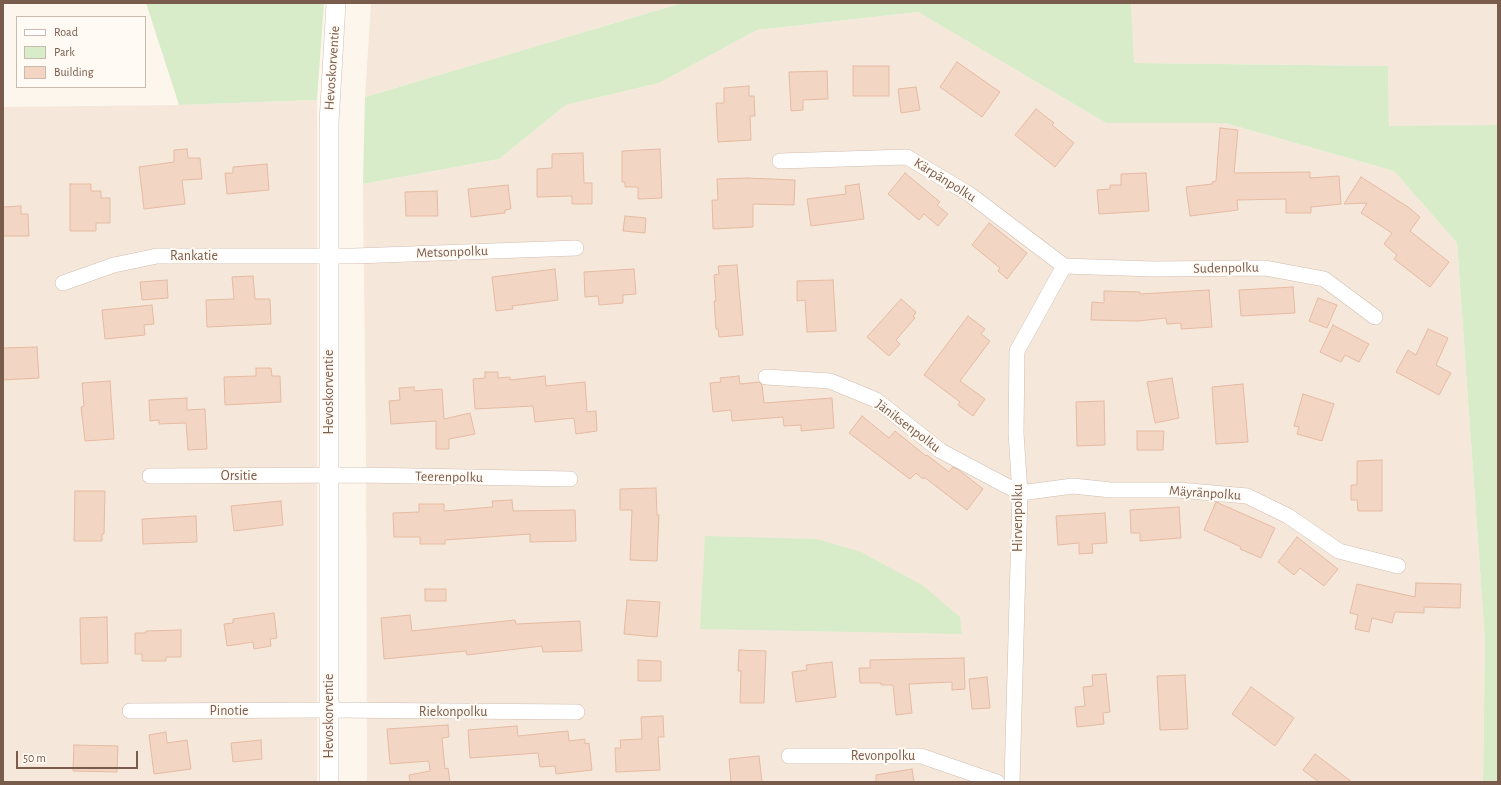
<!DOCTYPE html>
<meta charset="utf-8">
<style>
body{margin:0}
#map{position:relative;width:1501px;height:785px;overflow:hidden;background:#fdf6ec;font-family:"Alegreya Sans",sans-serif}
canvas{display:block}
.frame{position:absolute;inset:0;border:4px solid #7a5c4d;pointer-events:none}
.legend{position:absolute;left:16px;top:16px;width:130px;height:72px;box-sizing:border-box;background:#fffaf3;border:1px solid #cabbb1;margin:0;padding:5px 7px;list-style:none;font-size:12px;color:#7a5c4d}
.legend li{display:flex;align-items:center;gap:8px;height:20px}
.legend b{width:20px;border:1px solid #cabbb1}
.scale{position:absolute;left:16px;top:751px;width:122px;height:18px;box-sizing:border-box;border:2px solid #7a5c4d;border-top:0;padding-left:5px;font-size:12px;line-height:14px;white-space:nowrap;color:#7a5c4d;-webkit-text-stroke:3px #fffaf3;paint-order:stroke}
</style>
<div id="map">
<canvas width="1501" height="785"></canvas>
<div class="frame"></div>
<ul class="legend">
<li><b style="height:5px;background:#fff"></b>Road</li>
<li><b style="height:11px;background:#d8ecc9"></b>Park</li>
<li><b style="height:11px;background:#f3d5c3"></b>Building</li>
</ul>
<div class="scale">50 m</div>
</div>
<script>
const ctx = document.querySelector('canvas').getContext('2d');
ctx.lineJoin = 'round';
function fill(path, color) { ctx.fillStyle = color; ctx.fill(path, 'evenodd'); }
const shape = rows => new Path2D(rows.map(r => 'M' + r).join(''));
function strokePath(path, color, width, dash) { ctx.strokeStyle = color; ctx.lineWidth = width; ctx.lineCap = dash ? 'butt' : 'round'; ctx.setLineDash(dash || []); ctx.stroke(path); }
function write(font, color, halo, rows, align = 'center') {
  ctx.font = font + ' "Alegreya Sans",sans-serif'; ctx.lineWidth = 4; ctx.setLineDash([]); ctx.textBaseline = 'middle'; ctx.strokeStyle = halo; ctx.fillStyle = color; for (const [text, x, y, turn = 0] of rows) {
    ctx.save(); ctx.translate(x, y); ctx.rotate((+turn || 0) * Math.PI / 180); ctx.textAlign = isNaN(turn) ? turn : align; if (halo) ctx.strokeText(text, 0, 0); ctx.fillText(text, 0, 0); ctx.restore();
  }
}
fill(shape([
 [371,3,682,3,365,97],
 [1131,3,1498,3,1498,125,1389,127,1388,66,1133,63],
 [918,12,1106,123,1225,123,1394,171,1457,243,1485,641,1483,782,367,782,366,460,363,184,499,159,566,105,659,83,757,30],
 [317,100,317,782,3,782,3,107,179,105]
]), '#f5e8da');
fill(shape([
 [146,3,324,3,317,100,179,105],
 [682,3,1131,3,1134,63,1388,66,1389,126,1498,125,1498,782,1483,782,1485,641,1457,243,1394,171,1225,123,1106,123,918,12,757,30,659,83,566,105,499,159,363,184,365,97],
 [705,536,817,539,861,552,922,585,960,617,962,634,700,629]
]), '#d8ecc9');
const building = shape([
 [957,62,1000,92,982,117,940,87,957,62],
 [853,66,889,66,889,96,853,96,853,66],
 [827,71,828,99,803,100,803,110,791,111,789,72,827,71],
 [749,86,749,96,754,96,755,116,750,116,751,140,718,142,716,103,724,103,724,88,749,86],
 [916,87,920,110,901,113,898,89,916,87],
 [1036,109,1054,123,1052,125,1074,143,1055,167,1015,135,1036,109],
 [1220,128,1238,130,1234,173,1310,172,1310,178,1339,176,1341,204,1311,207,1311,213,1286,213,1286,199,1237,200,1238,210,1190,216,1186,187,1212,184,1212,182,1216,181,1220,128],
 [187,149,188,158,200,158,202,179,182,180,185,204,144,209,139,167,174,162,174,150,187,149],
 [660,149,662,198,638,199,638,187,625,187,625,182,622,182,622,151,660,149],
 [583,153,584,183,592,183,592,204,572,204,572,196,537,197,537,169,552,168,552,154,583,153],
 [267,164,269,190,227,194,225,173,233,173,233,167,267,164],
 [905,173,940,202,937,205,948,214,938,226,924,214,919,220,888,194,905,173],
 [1146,173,1149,211,1099,214,1097,190,1110,189,1110,185,1121,185,1121,174,1146,173],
 [1361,177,1408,207,1420,217,1410,231,1449,262,1430,287,1394,259,1397,255,1384,244,1392,233,1361,213,1367,203,1344,204,1361,177],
 [747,178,795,180,794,205,753,204,753,227,713,229,712,200,718,200,717,179,747,178],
 [70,184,91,184,91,191,101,191,101,198,110,198,110,223,96,223,96,231,70,231,70,184],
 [859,184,864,219,811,226,807,199,846,194,845,186,859,184],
 [508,185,511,209,505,210,505,213,471,217,468,189,508,185],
 [437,191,438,216,406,216,405,192,437,191],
 [21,206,21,214,28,214,29,236,3,236,3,207,21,206],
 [625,216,646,218,645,233,623,231,625,216],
 [989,223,1027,253,1007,279,998,271,1000,268,972,245,989,223],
 [737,265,743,335,719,337,718,329,716,329,714,301,716,301,714,275,719,274,718,266,737,265],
 [555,269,558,300,512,306,513,309,496,311,492,277,555,269],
 [634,269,636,294,623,295,623,303,599,305,598,296,585,297,584,272,634,269],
 [253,276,255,299,270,299,271,324,207,327,206,300,234,299,232,277,253,276],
 [167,280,168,298,142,300,140,282,167,280],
 [833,280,836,331,807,332,805,300,797,301,797,281,833,280],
 [1293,287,1295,313,1241,316,1239,290,1293,287],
 [1209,290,1212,327,1181,329,1181,323,1167,324,1166,318,1138,321,1091,320,1092,302,1104,303,1104,291,1140,292,1140,294,1209,290],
 [1318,298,1337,305,1327,328,1309,321,1318,298],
 [901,299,916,312,913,317,915,318,896,340,900,344,889,356,867,337,901,299],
 [152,305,154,324,144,325,145,335,105,339,102,310,152,305],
 [968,316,985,329,981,334,990,341,960,381,985,399,973,416,958,405,960,402,924,375,968,316],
 [1333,325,1369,344,1359,362,1345,355,1341,362,1320,352,1333,325],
 [1428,329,1448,338,1436,365,1451,373,1439,395,1396,372,1408,350,1416,355,1428,329],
 [37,347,39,378,3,380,3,348,37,347],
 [256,368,271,368,272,376,280,376,281,402,225,405,224,377,256,376,256,368],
 [485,372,498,372,498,378,510,377,510,380,545,376,546,386,585,382,587,412,596,411,597,431,576,434,574,418,535,422,533,406,475,409,473,379,485,378,485,372],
 [739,376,740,384,759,382,762,385,764,403,832,398,834,428,801,431,801,425,784,426,783,417,732,421,731,410,713,412,710,383,721,382,720,378,739,376],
 [1172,378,1179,418,1155,423,1147,382,1172,378],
 [110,381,114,439,85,441,81,407,84,406,82,383,110,381],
 [1243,384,1248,442,1216,444,1212,387,1243,384],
 [414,387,414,391,442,389,444,419,470,413,475,434,449,439,449,449,436,449,436,421,391,424,389,401,400,400,399,388,414,387],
 [1303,394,1334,404,1322,441,1297,434,1299,427,1294,426,1303,394],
 [187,398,187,410,205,409,207,449,188,450,186,423,159,424,159,420,150,421,149,400,187,398],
 [1104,401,1105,445,1077,446,1076,402,1104,401],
 [862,416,889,438,895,431,926,456,927,455,949,472,953,467,960,471,983,489,967,510,924,477,923,479,916,473,910,479,849,433,862,416],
 [1137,431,1164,431,1163,450,1137,450,1137,431],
 [1382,460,1382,511,1358,511,1357,500,1351,500,1351,485,1357,485,1357,461,1382,460],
 [656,488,657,515,659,515,657,561,630,560,632,510,620,510,620,489,656,488],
 [75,491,105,491,104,534,102,534,102,541,74,541,75,491],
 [512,500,513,511,575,510,576,541,530,542,530,534,445,540,445,544,420,544,420,537,394,537,393,513,419,512,419,504,444,504,444,511,493,507,492,501,512,500],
 [281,501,283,525,234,531,231,506,281,501],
 [1216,502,1275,528,1261,558,1240,549,1241,547,1204,530,1216,502],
 [1179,507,1181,538,1140,541,1140,533,1131,533,1130,510,1179,507],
 [1105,513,1107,543,1092,544,1093,553,1079,554,1079,543,1058,545,1056,516,1105,513],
 [196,516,197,542,143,544,142,519,196,516],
 [1297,537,1338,569,1324,586,1300,568,1294,575,1278,562,1297,537],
 [1416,583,1461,584,1460,608,1424,607,1424,613,1395,612,1392,623,1372,618,1369,632,1355,629,1358,615,1350,613,1357,584,1415,597,1416,583],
 [425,589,446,589,446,601,425,601,425,589],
 [627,600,660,602,657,637,624,634,627,600],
 [274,613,277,638,270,639,271,646,254,649,253,642,227,646,224,624,233,623,233,619,274,613],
 [410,615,412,631,515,620,516,624,580,621,582,651,543,652,542,646,467,655,466,651,384,659,381,618,410,615],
 [107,617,108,663,81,664,80,618,107,617],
 [181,630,181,657,166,657,166,661,142,661,142,654,135,654,135,633,146,633,146,631,181,630],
 [739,650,766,651,764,703,740,703,741,671,738,671,739,650],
 [964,658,965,689,952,690,952,682,909,684,912,713,896,715,893,685,881,685,881,683,860,683,859,668,870,668,870,660,964,658],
 [638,660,661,661,661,681,638,681,638,660],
 [832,662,836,697,796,702,792,672,807,670,806,665,832,662],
 [1106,674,1110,712,1103,713,1104,724,1077,727,1075,707,1085,706,1083,687,1093,686,1092,675,1106,674],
 [1185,675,1188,729,1160,730,1157,676,1185,675],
 [987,677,990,708,972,709,969,679,987,677],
 [1251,687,1294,718,1275,746,1232,714,1251,687],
 [663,716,664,737,658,737,660,770,616,772,615,748,621,748,620,740,642,739,641,717,663,716],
 [448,725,449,737,442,738,445,769,448,768,450,782,410,782,409,775,430,771,429,761,390,764,387,729,448,725],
 [517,726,518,736,568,731,569,741,585,739,585,744,589,743,592,770,556,774,555,766,540,767,538,753,470,758,468,730,517,726],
 [166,732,167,743,187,740,191,769,154,774,149,735,166,732],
 [261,740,262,759,233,762,231,743,261,740],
 [74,745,118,746,117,772,73,771,74,745],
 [1315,754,1352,782,1319,782,1303,770,1315,754],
 [759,756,762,782,731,782,729,759,759,756],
 [912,769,914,782,876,782,876,775,912,769]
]);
fill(building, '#f3d5c3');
strokePath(building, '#e6bba3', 1);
const minor = shape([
 [780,161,907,157,969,194,1064,266],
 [1064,266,1153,269,1265,268,1324,279,1375,317],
 [63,283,114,265,157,256,354,256,576,248],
 [766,377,830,381,876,400,941,451,1020,493,1073,486,1111,490,1178,490,1247,496,1288,516,1339,551,1398,566],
 [150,476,363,475,570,479],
 [130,711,328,710,577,712],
 [789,756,921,756,997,782],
 [1012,782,1020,493,1016,433,1017,351,1064,266]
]);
const tertiary = shape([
 [329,782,329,123,336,3]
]);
strokePath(minor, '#d1beb0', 16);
strokePath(tertiary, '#d1beb0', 20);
strokePath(minor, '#fff', 15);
strokePath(tertiary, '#fff', 19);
write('14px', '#7a5c4d', '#fffaf3', [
 ["Hevoskorventie",332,68,-86],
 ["Kärpänpolku",945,180,32],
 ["Metsonpolku",452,252,-2],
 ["Rankatie",194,256],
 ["Sudenpolku",1226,268,-1],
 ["Hevoskorventie",329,392,-90],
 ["Jäniksenpolku",908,426,37],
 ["Orsitie",239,476],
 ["Teerenpolku",449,477,1],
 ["Mäyränpolku",1205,493,4],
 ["Hirvenpolku",1018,518,-90],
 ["Pinotie",229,711],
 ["Riekonpolku",453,712],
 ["Hevoskorventie",329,716,-90],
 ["Revonpolku",883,756]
]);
</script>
